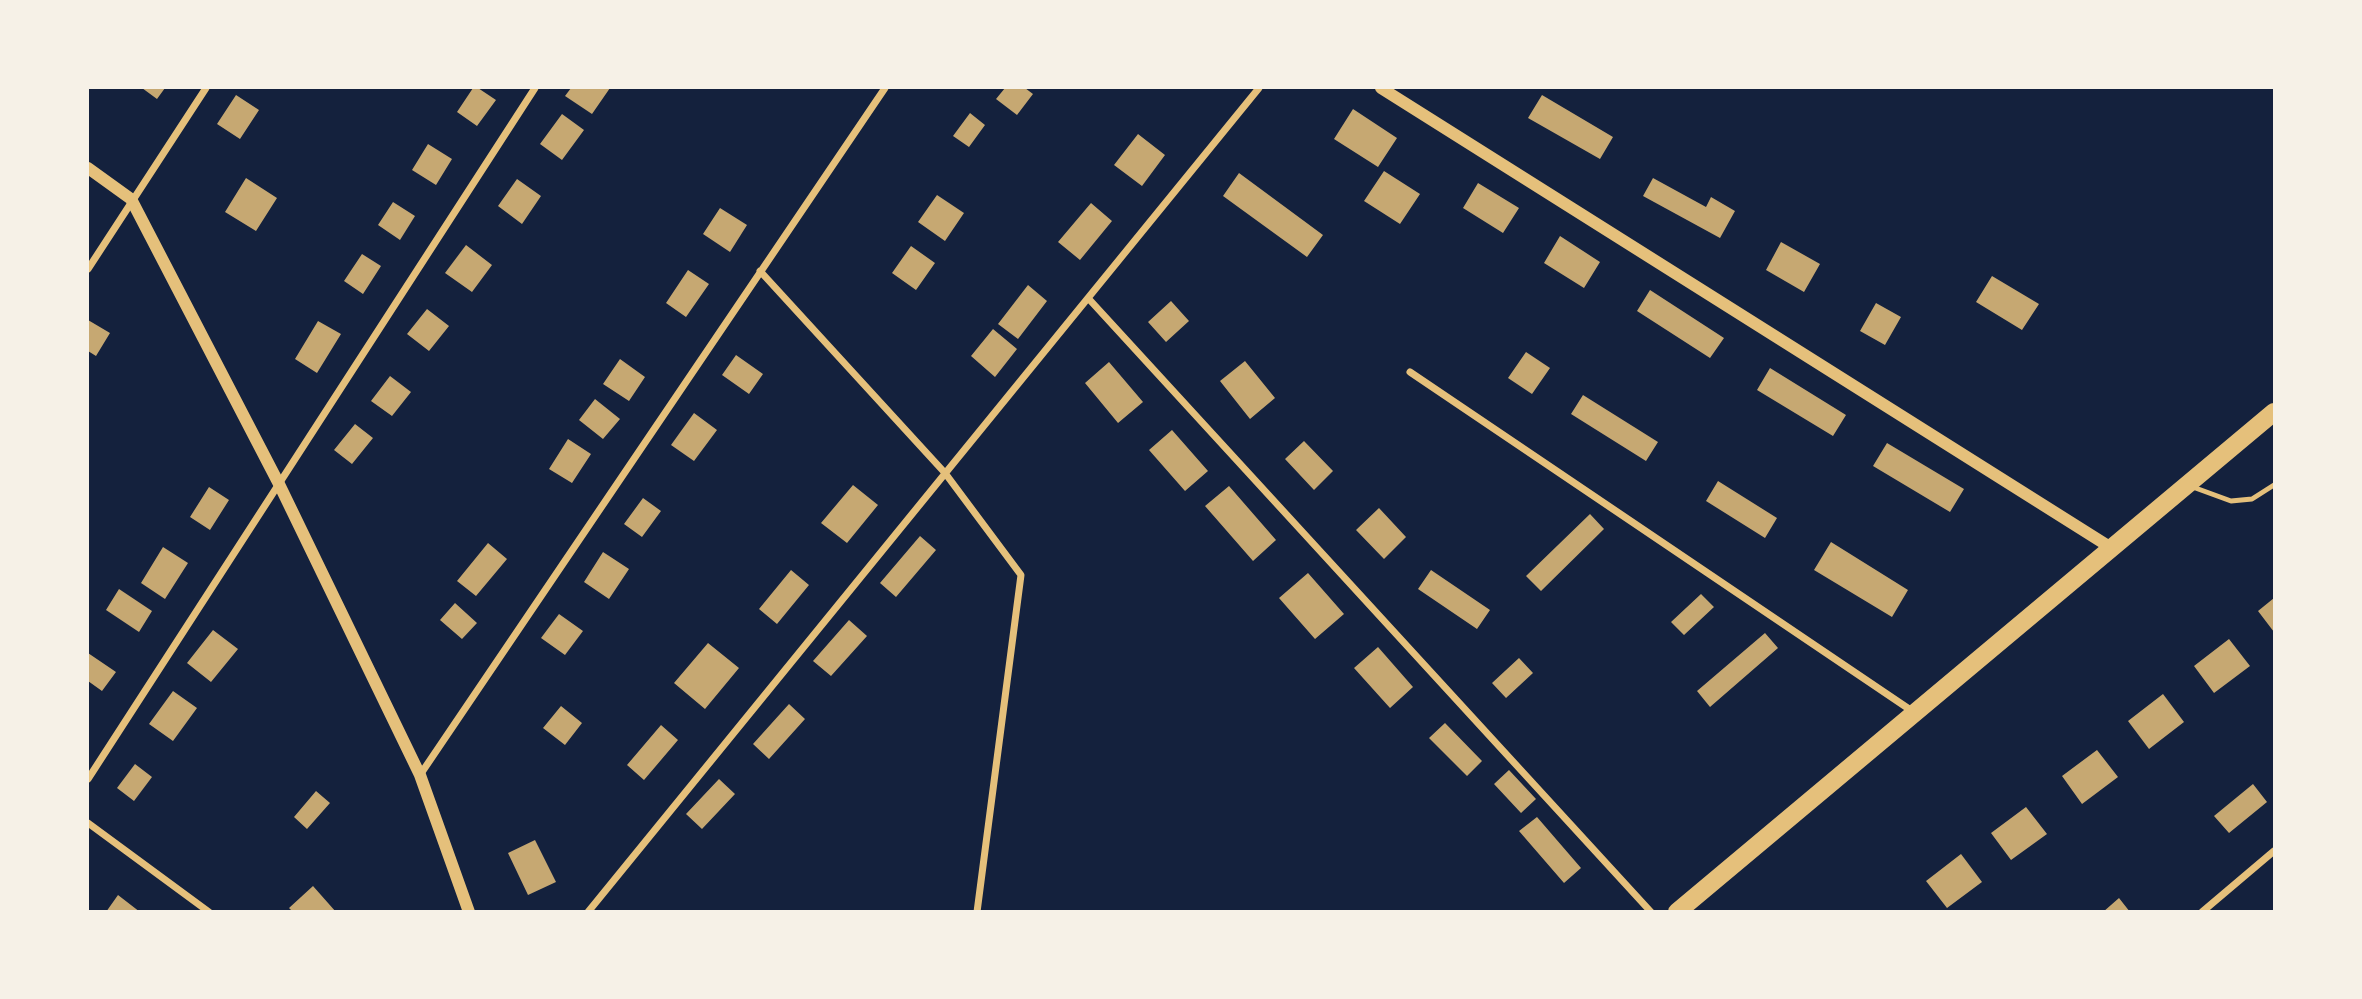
<!DOCTYPE html>
<style>
body{margin:0}
#map{position:relative;width:2362px;height:999px;overflow:hidden;background:#14213d;font-family:Raleway,sans-serif}
canvas{display:block}
.frame{position:absolute;inset:0;border:89px solid #f6f1e7;pointer-events:none}
</style>
<div id="map">
<canvas width="2362" height="999"></canvas>
<div class="frame"></div>
</div>
<script>
const ctx = document.querySelector('canvas').getContext('2d');
ctx.lineJoin = 'round';
function fill(path, color) { ctx.fillStyle = color; ctx.fill(path, 'evenodd'); }
const shape = rows => new Path2D(rows.map(r => 'M' + r).join(''));
function strokePath(path, color, width, dash) { ctx.strokeStyle = color; ctx.lineWidth = width; ctx.lineCap = dash ? 'butt' : 'round'; ctx.setLineDash(dash || []); ctx.stroke(path); }
fill(shape([
 [142,88,165,88,157,99],
 [473,88,478,88,496,100,477,126,457,112],
 [571,88,610,88,592,114,565,96],
 [1005,88,1025,88,1033,94,1017,115,996,99],
 [236,95,259,110,240,139,217,124],
 [1542,95,1613,137,1600,159,1528,118],
 [1353,109,1397,138,1378,167,1334,139],
 [970,113,985,125,969,147,953,136],
 [562,114,584,130,562,160,540,144],
 [1138,134,1165,155,1142,186,1114,165],
 [428,144,452,159,436,185,412,170],
 [1384,171,1420,194,1400,224,1364,201],
 [1239,173,1323,235,1307,257,1223,196],
 [246,178,277,198,256,231,225,212],
 [1653,178,1706,207,1711,197,1735,211,1720,238,1643,196],
 [517,179,541,196,522,224,498,206],
 [1478,183,1519,208,1503,233,1463,208],
 [937,195,964,213,945,241,918,222],
 [393,202,415,216,400,240,378,225],
 [1091,203,1112,221,1080,260,1058,242],
 [720,208,747,225,730,252,703,234],
 [1560,236,1600,262,1584,288,1544,263],
 [1781,242,1820,264,1804,292,1766,270],
 [466,245,492,265,472,292,445,273],
 [911,246,935,263,916,290,892,273],
 [362,254,381,266,363,294,344,281],
 [688,270,709,284,686,317,666,303],
 [1992,276,2039,304,2022,330,1976,302],
 [1028,285,1047,301,1018,339,998,324],
 [1650,290,1724,338,1710,358,1637,311],
 [1171,301,1189,321,1166,342,1148,322],
 [1876,303,1901,317,1885,345,1860,331],
 [427,309,449,326,429,351,407,334],
 [88,320,110,333,96,356,88,351],
 [318,321,341,334,317,373,295,359],
 [993,329,1017,349,995,377,971,356],
 [1526,352,1550,368,1532,394,1508,378],
 [736,355,763,374,749,394,722,375],
 [620,359,645,377,629,401,603,384],
 [1245,361,1275,398,1250,419,1220,381],
 [1109,362,1143,402,1118,423,1085,383],
 [1770,368,1846,415,1833,436,1757,390],
 [390,376,411,392,392,416,371,401],
 [1583,395,1658,442,1646,461,1571,414],
 [595,399,620,419,603,439,579,420],
 [694,413,717,430,694,461,671,445],
 [355,424,373,438,352,464,334,450],
 [1172,430,1208,471,1185,491,1149,450],
 [568,439,591,454,572,483,549,469],
 [1304,441,1333,471,1314,490,1285,459],
 [1887,443,1964,489,1950,512,1873,466],
 [1718,481,1777,518,1765,538,1706,501],
 [853,485,878,505,847,543,821,523],
 [1229,486,1276,540,1253,561,1205,506],
 [209,487,229,500,210,530,190,517],
 [643,498,661,511,642,537,624,524],
 [1379,508,1406,537,1384,559,1356,530],
 [1590,514,1604,529,1541,591,1526,576],
 [920,536,936,550,896,597,880,583],
 [1831,542,1908,590,1892,617,1814,570],
 [488,543,507,559,476,596,457,581],
 [163,547,188,563,165,599,141,583],
 [603,552,629,569,609,599,584,582],
 [791,570,809,585,777,624,759,609],
 [1431,570,1490,610,1477,629,1418,589],
 [1308,573,1344,614,1315,639,1279,598],
 [119,589,152,611,139,632,106,610],
 [1701,594,1714,607,1684,635,1671,622],
 [2274,598,2274,632,2258,611],
 [455,603,477,623,462,639,440,620],
 [559,614,583,631,565,655,541,638],
 [849,620,867,636,831,676,813,661],
 [213,630,238,649,211,682,187,663],
 [1765,633,1778,648,1710,707,1697,691],
 [2229,639,2250,666,2214,693,2194,666],
 [708,643,739,668,705,709,674,683],
 [1378,647,1413,687,1390,708,1354,668],
 [88,653,116,672,102,691,88,681],
 [1519,658,1533,673,1506,698,1492,683],
 [173,691,197,708,173,741,149,724],
 [2163,694,2184,722,2149,749,2128,721],
 [789,704,805,719,769,759,753,744],
 [561,706,582,723,565,745,543,728],
 [1445,723,1482,761,1467,776,1429,738],
 [661,725,678,740,644,780,627,765],
 [2097,750,2118,777,2082,804,2062,776],
 [135,764,152,777,134,801,117,788],
 [1509,770,1536,799,1521,813,1494,784],
 [719,779,735,794,702,829,686,814],
 [2253,784,2267,802,2229,833,2214,816],
 [316,791,330,803,307,829,294,817],
 [2026,807,2047,834,2011,860,1991,833],
 [1537,817,1581,868,1564,883,1519,831],
 [535,840,556,882,528,895,508,853],
 [1961,854,1982,882,1947,908,1926,881],
 [313,886,336,912,293,912,289,908],
 [118,895,140,912,106,912],
 [2119,898,2130,912,2103,912]
]), '#c6a872');
strokePath(shape([
 [2190,486,2231,501,2252,499,2274,485]
]), '#e5c07b', 5);
strokePath(shape([
 [88,269,206,88],
 [760,271,945,473,1021,575,977,912],
 [1088,298,1651,912],
 [1410,372,1915,713],
 [420,775,885,88],
 [88,779,535,88],
 [88,823,209,912],
 [588,912,1259,88],
 [2202,912,2274,851]
]), '#e5c07b', 7);
strokePath(shape([
 [1381,88,2113,549],
 [88,168,131,199,279,484,420,775,469,912]
]), '#e5c07b', 12);
strokePath(shape([
 [1677,912,2274,412]
]), '#e5c07b', 18);
</script>
